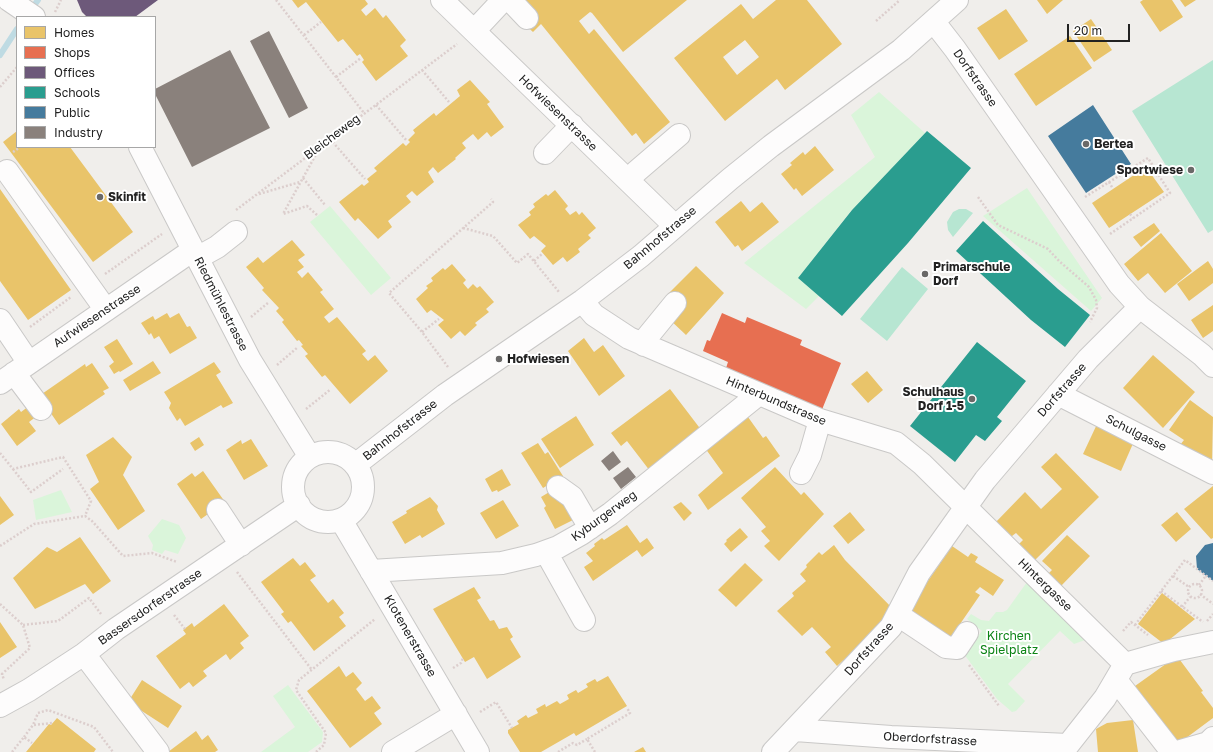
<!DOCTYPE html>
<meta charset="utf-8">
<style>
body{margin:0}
#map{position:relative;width:1213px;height:752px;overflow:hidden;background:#f0eeeb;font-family:"Golos Text",sans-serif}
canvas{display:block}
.legend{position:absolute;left:16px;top:16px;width:140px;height:132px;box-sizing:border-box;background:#fff;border:1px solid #a7a7a7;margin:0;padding:5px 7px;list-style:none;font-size:12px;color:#222}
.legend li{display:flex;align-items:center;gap:8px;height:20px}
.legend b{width:20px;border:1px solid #a7a7a7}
.scale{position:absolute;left:1067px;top:24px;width:63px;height:18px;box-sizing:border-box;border:2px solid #222;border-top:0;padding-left:5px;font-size:12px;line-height:14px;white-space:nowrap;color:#222;-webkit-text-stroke:3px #fff;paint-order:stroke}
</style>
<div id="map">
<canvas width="1213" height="752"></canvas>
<ul class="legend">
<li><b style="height:11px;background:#e9c46a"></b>Homes</li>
<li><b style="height:11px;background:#e76f51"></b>Shops</li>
<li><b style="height:11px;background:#6d597a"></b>Offices</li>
<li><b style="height:11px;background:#2a9d8f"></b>Schools</li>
<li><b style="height:11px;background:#457b9d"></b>Public</li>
<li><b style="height:11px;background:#8a817c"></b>Industry</li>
</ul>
<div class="scale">20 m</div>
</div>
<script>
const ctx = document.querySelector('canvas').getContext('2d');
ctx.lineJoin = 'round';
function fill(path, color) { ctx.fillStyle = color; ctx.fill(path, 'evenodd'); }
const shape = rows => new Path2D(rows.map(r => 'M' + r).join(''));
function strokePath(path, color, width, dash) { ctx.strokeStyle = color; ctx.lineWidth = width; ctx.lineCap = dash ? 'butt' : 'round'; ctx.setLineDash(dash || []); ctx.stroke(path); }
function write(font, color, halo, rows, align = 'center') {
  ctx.font = font + ' "Golos Text",sans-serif'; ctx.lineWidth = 4; ctx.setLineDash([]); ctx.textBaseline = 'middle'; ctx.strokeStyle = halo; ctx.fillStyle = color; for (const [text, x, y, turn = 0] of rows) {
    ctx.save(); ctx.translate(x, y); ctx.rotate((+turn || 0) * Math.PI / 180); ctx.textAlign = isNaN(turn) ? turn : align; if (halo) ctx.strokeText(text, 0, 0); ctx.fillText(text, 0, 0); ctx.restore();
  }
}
fill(shape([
 [879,92,925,133,850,212,798,278,819,296,806,309,744,263,875,157,851,115],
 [1027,188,1102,298,1091,311,983,216],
 [330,206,391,278,371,295,310,222],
 [61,490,72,512,36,520,33,500],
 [162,519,179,525,186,538,178,554,165,550,162,554,152,550,153,545,148,536],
 [1027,582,1085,640,1074,644,1060,631,1008,684,1025,701,1016,711,1012,712,997,699,964,654,982,631,967,619,971,614,981,620,989,621,996,612,1003,612,1007,610],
 [288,685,323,732,322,742,308,752,261,752,295,727,273,696]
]), '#daf5da');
fill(shape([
 [1213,60,1213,230,1208,233,1132,111],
 [959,209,966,209,973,213,953,237,948,230,947,222,953,212],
 [902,267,928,289,887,341,860,319]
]), '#b7e6d2');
fill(shape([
 [292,0,365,0,368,4,361,10,366,16,375,8,383,18,386,15,406,40,400,46,408,56,376,81,362,62,364,60,360,54,357,56,343,39,338,42,306,2,298,8],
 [520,0,687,0,623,52,592,13,590,12,579,21,589,34,594,29,670,122,644,144,636,133,632,136,541,24,533,32,522,22],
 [776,0,807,0,842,44,785,90,777,79,725,121,674,58,741,4,753,19],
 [745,40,759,57,737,75,723,57],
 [1037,0,1063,0,1047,14],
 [1143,0,1172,0,1183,17,1160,32,1140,2],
 [1180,0,1196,0,1185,7],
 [1006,9,1028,41,999,60,977,28],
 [1091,19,1112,50,1094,62,1073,31],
 [1070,36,1092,68,1036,106,1014,74],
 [470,80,490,102,487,104,504,127,491,137,487,132,478,140,473,134,462,143,466,148,455,158,456,159,438,173,433,167,428,172,434,182,417,196,412,191,406,196,411,202,388,221,392,227,378,239,358,218,355,221,339,202,362,184,364,186,369,182,367,179,377,171,374,168,403,143,406,146,410,142,408,140,415,133,413,130,434,113,436,116,460,96,457,90],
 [17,131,17,147,70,147,133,232,93,262,3,142],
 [815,146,834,170,802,196,796,188,794,190,781,174,792,165,790,163,803,152,805,155],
 [1146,167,1164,192,1109,228,1092,203],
 [0,189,71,290,28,320,0,281],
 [555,190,568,206,565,209,570,215,576,211,579,215,582,212,596,228,588,235,591,238,578,249,580,252,567,262,563,257,553,265,541,251,546,246,534,236,530,239,518,225,531,215,529,212,535,207,533,204,546,194,548,196],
 [741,201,750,212,762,202,779,222,742,251,738,245,735,247,715,222],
 [1154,223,1160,231,1141,247,1133,237],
 [1161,233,1192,271,1165,293,1148,273,1138,281,1124,264],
 [292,240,305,255,298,260,304,267,297,272,302,278,308,272,323,290,320,292,334,309,324,317,329,323,337,317,366,351,362,354,368,361,375,355,388,371,350,404,325,375,322,377,305,356,308,354,301,346,303,345,299,340,297,341,282,322,284,320,276,311,279,308,262,290,264,288,246,267,258,257,263,263],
 [1208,261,1213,269,1213,283,1189,301,1177,284],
 [452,264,466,280,463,283,468,289,473,284,477,288,480,286,494,302,486,309,489,312,475,323,477,325,465,336,460,331,451,339,438,325,444,320,431,310,427,313,416,299,428,288,426,286,433,281,431,278,443,268,445,270],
 [696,266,724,293,686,335,668,318,679,306,667,295],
 [1213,305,1213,331,1203,338,1191,320],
 [167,313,170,318,179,313,187,327,190,326,197,338,170,354,159,336,154,339,151,333,149,335,141,323,153,316,155,320],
 [584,338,594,352,603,345,625,376,599,396,568,351],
 [117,339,133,364,120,372,119,371,114,374,109,366,114,362,104,347],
 [1153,355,1195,392,1163,428,1123,388],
 [153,361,161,373,130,391,123,380],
 [214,362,221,372,216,375,233,403,223,408,221,405,185,426,180,418,177,421,169,408,171,403,164,392],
 [92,363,109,388,103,391,105,394,59,425,39,396,85,364,86,367],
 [867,371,883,390,868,403,851,384],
 [670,389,702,431,650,471,627,441,621,446,611,433],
 [1190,400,1213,417,1212,465,1194,451,1191,454,1180,445,1184,440,1169,430],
 [29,406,37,416,29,422,36,431,17,446,1,424,19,409,21,412],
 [576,416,594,445,560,468,541,439],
 [748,417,763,438,766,436,780,456,708,510,698,495,723,473,705,448],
 [1098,422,1135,439,1121,471,1083,454],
 [113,437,132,457,123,475,145,511,118,530,90,489,99,482,86,455],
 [199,437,204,445,195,451,190,443],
 [251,439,268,466,244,480,226,450,241,440,242,444],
 [538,443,545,454,548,452,563,476,543,488,521,453],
 [1056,453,1099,497,1035,560,1019,544,1023,540,1016,533,1008,539,994,524,1025,492,1041,509,1062,489,1041,467],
 [775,467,801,495,804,492,824,514,779,561,764,546,770,541,761,531,766,527,741,498],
 [502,469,511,485,498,492,497,490,492,492,485,479],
 [203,471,225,502,201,519,177,484,192,473,195,477],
 [1213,486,1213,538,1211,539,1184,509],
 [556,488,573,520,555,529,544,508,546,506,541,497],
 [0,496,14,515,0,525],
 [430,497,438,506,437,510,445,524,422,538,420,535,405,544,392,522,407,513,406,511],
 [503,500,519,526,496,539,480,513],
 [681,502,692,513,684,521,673,507],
 [850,512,865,530,848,544,833,526],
 [1177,512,1191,529,1176,542,1161,525],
 [627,525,640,543,647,538,654,548,642,557,637,550,593,581,584,567,593,561,586,553,595,546,594,544,602,538,604,540],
 [740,528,748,537,731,552,724,544,727,541,726,540],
 [1067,535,1090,556,1061,586,1048,574,1052,570,1042,561],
 [80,537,111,581,93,594,85,584,35,609,13,578,47,547,57,552],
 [834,545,845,560,896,612,837,666,825,652,831,647,812,627,802,636,777,611,794,596,792,593,806,581,800,574,807,567,806,565,819,552,822,555],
 [952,546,968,557,971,553,978,557,975,562,1004,580,993,596,980,587,975,592,980,595,947,643,905,614],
 [293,558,300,566,305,562,316,576,310,580,328,603,333,599,344,613,339,617,346,626,314,651,291,621,288,623,281,614,284,612,261,582],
 [745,563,763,580,736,607,718,590],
 [474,587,481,598,477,600,490,621,494,620,499,629,507,627,513,637,510,639,521,657,487,679,474,657,465,662,433,609],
 [1162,593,1195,619,1164,644,1138,624],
 [224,604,249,636,240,643,244,648,230,660,226,654,203,671,207,676,193,687,189,682,180,689,156,656,186,634,183,630,192,623,194,627],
 [0,622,17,647,0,658],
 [1177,656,1203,691,1201,692,1213,708,1213,718,1178,744,1135,686],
 [339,666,346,677,353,672,362,683,356,689,365,701,372,696,381,708,374,713,382,724,350,748,307,691],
 [608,676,627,706,576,736,574,733,541,752,520,752,508,733,508,730,519,724,517,721,526,715,528,718,538,713,536,709,545,704,546,707,557,701,560,704,569,699,567,695,576,690,578,693,588,687,586,684,595,679,597,682],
 [142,680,182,706,168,728,128,702],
 [57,718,96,749,94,752,26,752,49,724,51,725],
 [1133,720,1138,752,1098,752,1096,729,1107,723],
 [196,731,202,740,208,735,218,750,215,752,168,752],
 [643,747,646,752,634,752]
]), '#e9c46a');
fill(shape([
 [722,313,745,323,747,317,802,340,800,345,841,363,821,412,726,368,728,362,703,351,707,340,710,341]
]), '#e76f51');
fill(shape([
 [77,0,158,0,135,17,87,17,82,12]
]), '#6d597a');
fill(shape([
 [927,131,971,168,908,243,842,316,798,278,852,210],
 [983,221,1058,289,1090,315,1065,347,1031,320,956,251],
 [977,342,1026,381,997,417,1002,421,985,441,976,435,955,462,910,426]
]), '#2a9d8f');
fill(shape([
 [1093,105,1131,164,1086,193,1048,136],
 [1213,543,1213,581,1197,569,1196,556,1205,545]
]), '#457b9d');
fill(shape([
 [269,31,308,108,289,118,250,41],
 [230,50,270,128,192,167,155,94,155,89],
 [613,451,621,462,609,471,601,461],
 [628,467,636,477,621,489,613,478]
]), '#8a817c');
strokePath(shape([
 [30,11,38,0],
 [0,55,17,29]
]), '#bfdbe3', 6);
const minor = shape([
 [9,0,34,17],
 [442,0,675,226],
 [510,0,527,18],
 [934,22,955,49,1119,284,1140,307,1202,355,1213,366],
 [474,31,503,0],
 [140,147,250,360,310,457],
 [545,153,572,125],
 [7,171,106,310],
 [628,180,637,171,679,135],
 [197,258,217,247,236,232],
 [582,301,594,315,629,338,820,420,896,443,922,464,1125,664],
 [0,320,29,363],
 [644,345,648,336,675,303],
 [14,373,41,409],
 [0,383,193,250],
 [1058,394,1213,473],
 '293 487a35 35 0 1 1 70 0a35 35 0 1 1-70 0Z',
 [355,465,445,395,582,301,641,256,730,179,771,146,901,50,957,0],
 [801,473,810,455,820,420],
 [558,487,572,497,590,528],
 [218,510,241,545],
 [341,520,478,752],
 [546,552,584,620],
 [371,571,502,563,536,555,558,547,581,534,610,514,759,394],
 [898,615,946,647,957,648,967,633],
 [84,654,158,752],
 [1116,680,1172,752],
 [0,706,29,690,84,654,116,629,299,505],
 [795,730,891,737,1068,745,1105,698,1125,664,1174,650,1213,642],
 [393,752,456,714],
 [773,752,891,627,919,573,985,480,1088,359,1140,307],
 [1177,752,1208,743,1213,738]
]);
strokePath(minor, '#c9c8c7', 24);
strokePath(shape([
 [276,0,364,113],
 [55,12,61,0],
 [876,21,900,0],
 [304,35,321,22],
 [422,70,449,102],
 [336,77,361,58],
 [0,87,17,67],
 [376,105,407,141],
 [330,139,365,179],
 [13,152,19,148],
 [303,178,325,205],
 [1109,182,1113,189],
 [259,194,300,182],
 [978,197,998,225,1048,249,1059,261,1089,287,1096,300,1097,308,1090,322],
 [1085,197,1148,158,1158,174],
 [236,210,457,44],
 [1130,214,1133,218],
 [317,215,307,206,283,214,319,149],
 [463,228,493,236,517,263,528,254,559,292],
 [1110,234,1170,193,1158,174,1154,177],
 [534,261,542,254],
 [105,274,162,234],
 [251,317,269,302],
 [30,327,71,297],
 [422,332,439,319],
 [277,365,298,347],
 [448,367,422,332,389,293,493,202,491,199],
 [306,409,331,389],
 [0,453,13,469,63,457,91,501,85,516],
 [13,469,31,492,63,469],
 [0,546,34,524,85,516,92,521,123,556,152,553,177,562],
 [237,572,312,670],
 [1173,576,1189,587],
 '1188 591a7 7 0 1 1 14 0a7 7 0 1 1-14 0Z',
 [1199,585,1205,577],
 [1161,591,1203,622],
 [1200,594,1213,604],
 [0,604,23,625,30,648,2,674,4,680],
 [1182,607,1190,597],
 [174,615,185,629],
 [1207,621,1213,614],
 [23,625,58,621,89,598,101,614],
 [1135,625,1185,560,1213,581],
 [1123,631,1131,622,1148,635],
 [969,665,999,706],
 [453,668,461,663,463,658],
 [480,712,496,702,512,728],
 [38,713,48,710,94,727,113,752],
 [34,725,52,723],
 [24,737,33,725,38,713],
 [12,752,24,737,32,743],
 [316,752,324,745,326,733,296,690,299,680,375,619],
 [558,752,573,743,577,745,587,739],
 [595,752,587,739,630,713,627,708]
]), '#dccecd', 2.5, [2, 2]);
strokePath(minor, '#fdfcfc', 22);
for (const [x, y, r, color] of [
 [1086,144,4,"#6a6968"],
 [1191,170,4,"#6a6968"],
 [100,197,4,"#6a6968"],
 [925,274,4,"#6a6968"],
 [499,359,4,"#6a6968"],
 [972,399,4,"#6a6968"]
]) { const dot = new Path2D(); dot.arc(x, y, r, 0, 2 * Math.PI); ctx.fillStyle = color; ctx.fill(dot); strokePath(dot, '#fff', 1.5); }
write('12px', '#222', '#fff', [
 ["Dorfstrasse",975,78,55],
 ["Hofwiesenstrasse",558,113,44],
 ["Bleicheweg",332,137,-37],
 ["Bahnhofstrasse",660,238,-40],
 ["Riedmühlestrasse",221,304,63],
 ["Aufwiesenstrasse",97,316,-34],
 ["Dorfstrasse",1062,390,-49],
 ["Hinterbundstrasse",776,401,23],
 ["Bahnhofstrasse",400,430,-38],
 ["Schulgasse",1136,433,27],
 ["Kyburgerweg",604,516,-36],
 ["Hintergasse",1045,585,44],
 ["Bassersdorferstrasse",150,607,-35],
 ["Klotenerstrasse",410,636,60],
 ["Dorfstrasse",869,649,-48],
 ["Oberdorfstrasse",930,739,3]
]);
write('bold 12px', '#222', '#fff', [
 ["Bertea",1094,144],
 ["Sportwiese",1183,170,"right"],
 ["Skinfit",108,197],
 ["Primarschule",933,267],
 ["Dorf",933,281],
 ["Hofwiesen",507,359],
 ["Schulhaus",964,392,"right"],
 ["Dorf 1-5",964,406,"right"]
], 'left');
write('12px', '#0c8416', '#fff', [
 ["Kirchen",1009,636],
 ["Spielplatz",1009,650]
]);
</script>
